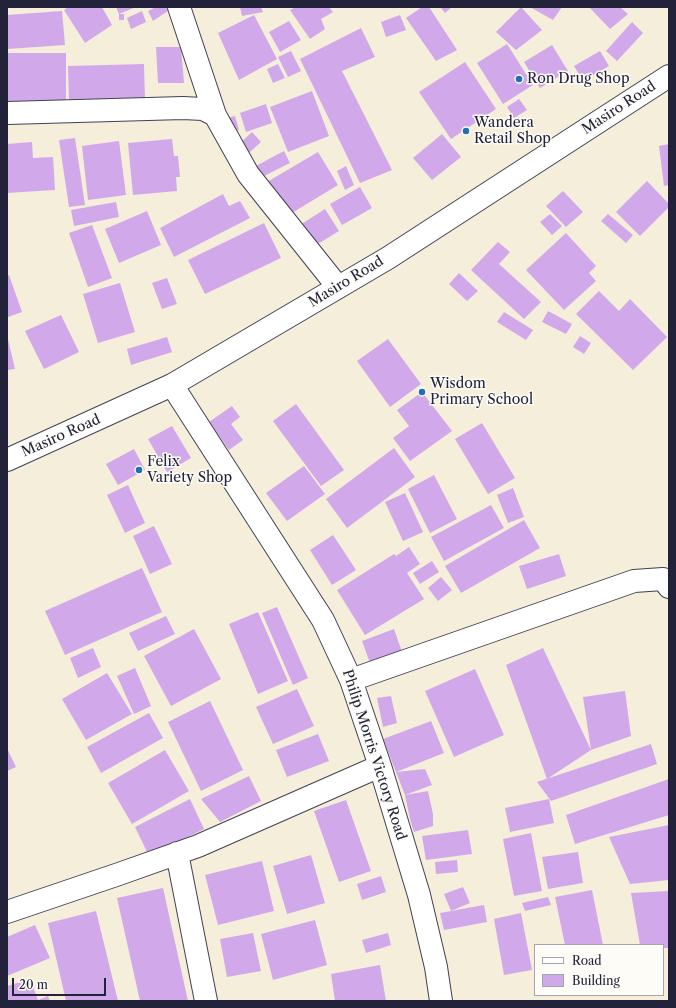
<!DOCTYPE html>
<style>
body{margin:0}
#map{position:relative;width:676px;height:1008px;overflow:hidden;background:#f5eeda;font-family:"Libre Caslon Text",serif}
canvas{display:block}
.frame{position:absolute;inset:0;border:8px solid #22223b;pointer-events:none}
.legend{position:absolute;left:534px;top:944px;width:130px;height:52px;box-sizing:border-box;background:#fdfcf7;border:1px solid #a5a5ac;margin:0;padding:5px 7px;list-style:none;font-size:12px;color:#22223b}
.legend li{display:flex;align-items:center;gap:8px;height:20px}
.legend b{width:20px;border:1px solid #a5a5ac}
.scale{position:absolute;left:12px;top:978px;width:94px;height:18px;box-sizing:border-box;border:2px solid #22223b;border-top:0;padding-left:5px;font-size:12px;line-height:14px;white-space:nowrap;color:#22223b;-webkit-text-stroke:3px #fdfcf7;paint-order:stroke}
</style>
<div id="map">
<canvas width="676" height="1008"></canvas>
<div class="frame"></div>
<ul class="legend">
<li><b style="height:5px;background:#fff"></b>Road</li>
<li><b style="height:11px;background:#d1a9ea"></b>Building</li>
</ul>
<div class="scale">20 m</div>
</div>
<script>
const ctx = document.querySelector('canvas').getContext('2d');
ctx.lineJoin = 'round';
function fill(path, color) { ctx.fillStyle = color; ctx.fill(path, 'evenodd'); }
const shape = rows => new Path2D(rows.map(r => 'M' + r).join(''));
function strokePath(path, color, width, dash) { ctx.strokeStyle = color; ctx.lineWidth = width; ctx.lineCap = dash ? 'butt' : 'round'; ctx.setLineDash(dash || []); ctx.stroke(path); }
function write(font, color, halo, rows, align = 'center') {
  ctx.font = font + ' "Libre Caslon Text",serif'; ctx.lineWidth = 3; ctx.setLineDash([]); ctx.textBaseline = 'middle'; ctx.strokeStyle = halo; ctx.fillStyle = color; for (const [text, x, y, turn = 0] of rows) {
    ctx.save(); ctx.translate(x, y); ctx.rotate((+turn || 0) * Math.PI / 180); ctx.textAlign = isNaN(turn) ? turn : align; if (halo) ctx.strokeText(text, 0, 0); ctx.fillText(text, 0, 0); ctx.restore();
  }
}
fill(shape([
 [68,7,102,7,112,25,85,43,64,10],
 [116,7,136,7,119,14],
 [156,7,166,7,168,11,153,21,148,11],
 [240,7,261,7,263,12,242,16],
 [296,7,329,7,333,12,321,19,325,29,310,39,290,10],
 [422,7,429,7,457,50,436,61,406,18],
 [440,7,452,7,445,13],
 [521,7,542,30,516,50,496,32],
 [530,7,562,7,553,20],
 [589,7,620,7,628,14,610,29],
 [62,11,65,45,7,49,7,15],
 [142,11,146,22,131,29,127,18],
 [119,14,124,14,124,20,119,20],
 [254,15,277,59,239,80,218,33],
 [400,15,406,30,386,37,381,22],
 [289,21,301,40,280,52,269,32],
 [632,22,643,33,617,61,606,51],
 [361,28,375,57,342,71,392,170,360,183,300,59],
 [507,44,533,85,503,104,477,63],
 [552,45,568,71,540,88,524,62],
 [156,47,181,47,184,83,158,83],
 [291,51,301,71,288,77,278,57],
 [600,51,609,66,583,81,574,66],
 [7,53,66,53,66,104,7,104],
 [465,62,496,109,451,139,419,92],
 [144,64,145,100,69,103,68,66],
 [278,64,285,78,273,83,267,69],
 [312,91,329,136,288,152,270,107],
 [519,99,527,110,514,118,507,107],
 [266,104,272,123,246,132,240,113],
 [235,116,239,130,227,133,223,119],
 [252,132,261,142,243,158,235,148],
 [442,134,461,157,432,180,413,158],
 [75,138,85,205,69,207,59,140],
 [172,139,174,156,178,156,180,177,176,177,177,191,133,195,128,143],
 [119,141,126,195,88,200,82,146],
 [32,142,33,158,53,157,55,190,7,193,7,144],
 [669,144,669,185,664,186,659,146],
 [284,151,290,163,258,179,252,168],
 [318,152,338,185,287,216,267,182],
 [346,166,354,185,345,190,337,171],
 [647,181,669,204,669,207,640,236,616,212],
 [360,187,372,208,342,225,330,204],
 [563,191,583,212,566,227,546,206],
 [223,194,229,206,240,201,250,218,174,257,160,228],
 [116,202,119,217,74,226,71,210],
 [325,209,339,231,313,247,300,225],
 [147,211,161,245,119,263,105,229],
 [550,214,562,226,552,235,540,222],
 [608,214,633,235,626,243,601,221],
 [264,223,281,258,205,294,188,260],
 [92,225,112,278,88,287,69,233],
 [566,233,596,266,589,273,596,281,564,310,526,270],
 [498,242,510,252,499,264,541,302,524,319,471,270],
 [459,273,478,291,467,301,449,284],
 [9,275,22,312,8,317,7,313,7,276],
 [167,278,177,304,162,309,152,283],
 [120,283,135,332,98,343,83,294],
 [599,291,619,311,630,299,667,337,633,370,576,314],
 [548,311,572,324,566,334,542,322],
 [504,312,533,330,526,340,497,322],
 [61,315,79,352,44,369,25,331],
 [7,335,15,369,7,370],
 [580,336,591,343,584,354,573,347],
 [167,337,172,352,131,365,127,349],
 [388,339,421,384,390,407,357,361],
 [422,392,452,431,410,461,393,438,409,426,397,410],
 [296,404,344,470,321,486,273,421],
 [232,406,240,417,231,424,243,440,229,450,209,422],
 [482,423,515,478,488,494,455,439],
 [172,426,191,458,167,472,148,439],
 [394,448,415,477,347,528,326,499],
 [134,449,145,470,118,485,106,464],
 [304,466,325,494,287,521,266,493],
 [434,475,457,519,430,533,408,489],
 [128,485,145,523,125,533,107,495],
 [513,488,524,517,508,523,497,495],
 [405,493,423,532,403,541,385,502],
 [491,505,504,528,444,561,431,537],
 [524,520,540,548,461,593,445,566],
 [154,526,172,564,150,574,133,536],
 [333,535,356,570,332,585,310,550],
 [409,547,420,564,407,573,424,599,365,635,337,590,394,554,396,556],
 [559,554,566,576,527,589,519,566],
 [432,561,439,572,420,584,413,573],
 [142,568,162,612,65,655,45,611],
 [441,577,452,590,438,601,428,588],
 [277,607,308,678,293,685,262,613],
 [258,612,288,681,258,694,229,624],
 [166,616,175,634,138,651,129,633],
 [194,629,221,679,171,706,144,656],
 [394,629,402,652,370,663,362,641],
 [93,648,101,667,78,678,70,658],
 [543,648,591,750,583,697,625,691,631,736,591,750,547,779,506,665],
 [135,668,151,706,134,714,117,676],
 [475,669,504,735,454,757,425,691],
 [107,673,132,714,86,740,62,699],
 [297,689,314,726,273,744,256,707],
 [391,696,397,723,383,727,377,698],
 [210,701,243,770,201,791,168,722],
 [149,713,163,738,101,773,87,747],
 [431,721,444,753,396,772,425,769,432,785,405,795,428,791,433,814,433,826,414,832,410,819,405,795,396,772,383,739],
 [318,734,329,761,287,777,276,750],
 [651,744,657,764,551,801,537,782],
 [7,748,16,767,7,771],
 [165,750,189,791,132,824,108,783],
 [249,776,261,801,220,822,201,799],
 [669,779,669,815,575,844,566,815],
 [190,799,204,829,149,856,135,827],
 [549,799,554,823,510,832,505,808],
 [346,800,371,871,339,882,314,811],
 [669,825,669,880,630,884,609,837],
 [468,830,472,854,426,860,422,836],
 [531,833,542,891,514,896,503,839],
 [578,852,583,883,548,889,542,857],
 [311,855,325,903,287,914,273,866],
 [457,860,458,872,436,874,435,862],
 [262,861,274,911,218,925,205,875],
 [381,876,386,892,362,900,357,884],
 [463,887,470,903,451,911,444,894],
 [163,888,188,1001,140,1001,117,898],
 [592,890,603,945,565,945,555,897],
 [669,891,669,948,663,948,663,945,640,945,631,893],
 [548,897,551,905,525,911,522,903],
 [484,905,487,922,444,930,440,913],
 [96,911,118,1001,66,1001,48,923],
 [521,913,532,970,504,975,494,919],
 [315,920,327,965,273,980,261,934],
 [35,925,50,958,7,976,7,937],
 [253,933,261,971,227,977,220,939],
 [388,933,391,945,366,953,362,940],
 [380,965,386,1001,335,1001,331,974],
 [30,979,38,1000,48,996,50,1001,7,1001,7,986]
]), '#d1a9ea');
const minor = shape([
 [179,7,215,115],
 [7,113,183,108,203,109,215,115,248,174,338,287],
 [172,385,323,620,351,680,380,766,419,895,436,967,441,1001],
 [351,680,634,581,663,579,669,587],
 [177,853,206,1001],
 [7,912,119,874,198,846,380,766]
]);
const secondary = shape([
 [7,460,172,385,388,258,669,76]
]);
strokePath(minor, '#424153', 24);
strokePath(secondary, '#424153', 24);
strokePath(minor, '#fff', 22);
strokePath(secondary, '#fff', 22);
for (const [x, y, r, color] of [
 [519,79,4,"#1f6fb2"],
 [466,131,4,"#1f6fb2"],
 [422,392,4,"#1f6fb2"],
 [139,470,4,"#1f6fb2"]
]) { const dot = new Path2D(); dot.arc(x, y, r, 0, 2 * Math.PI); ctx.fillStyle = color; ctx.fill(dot); strokePath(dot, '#fdfcf7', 1.5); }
write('14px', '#22223b', '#fdfcf7', [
 ["Ron Drug Shop",527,79],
 ["Wandera",474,123],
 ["Retail Shop",474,139],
 ["Wisdom",430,384],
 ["Primary School",430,400],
 ["Felix",147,462],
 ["Variety Shop",147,478]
], 'left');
write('14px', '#22223b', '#fdfcf7', [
 ["Masiro Road",619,108,-33],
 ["Masiro Road",346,282,-31],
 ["Masiro Road",61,436,-24],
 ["Philip Morris Victory Road",374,755,72]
]);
</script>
